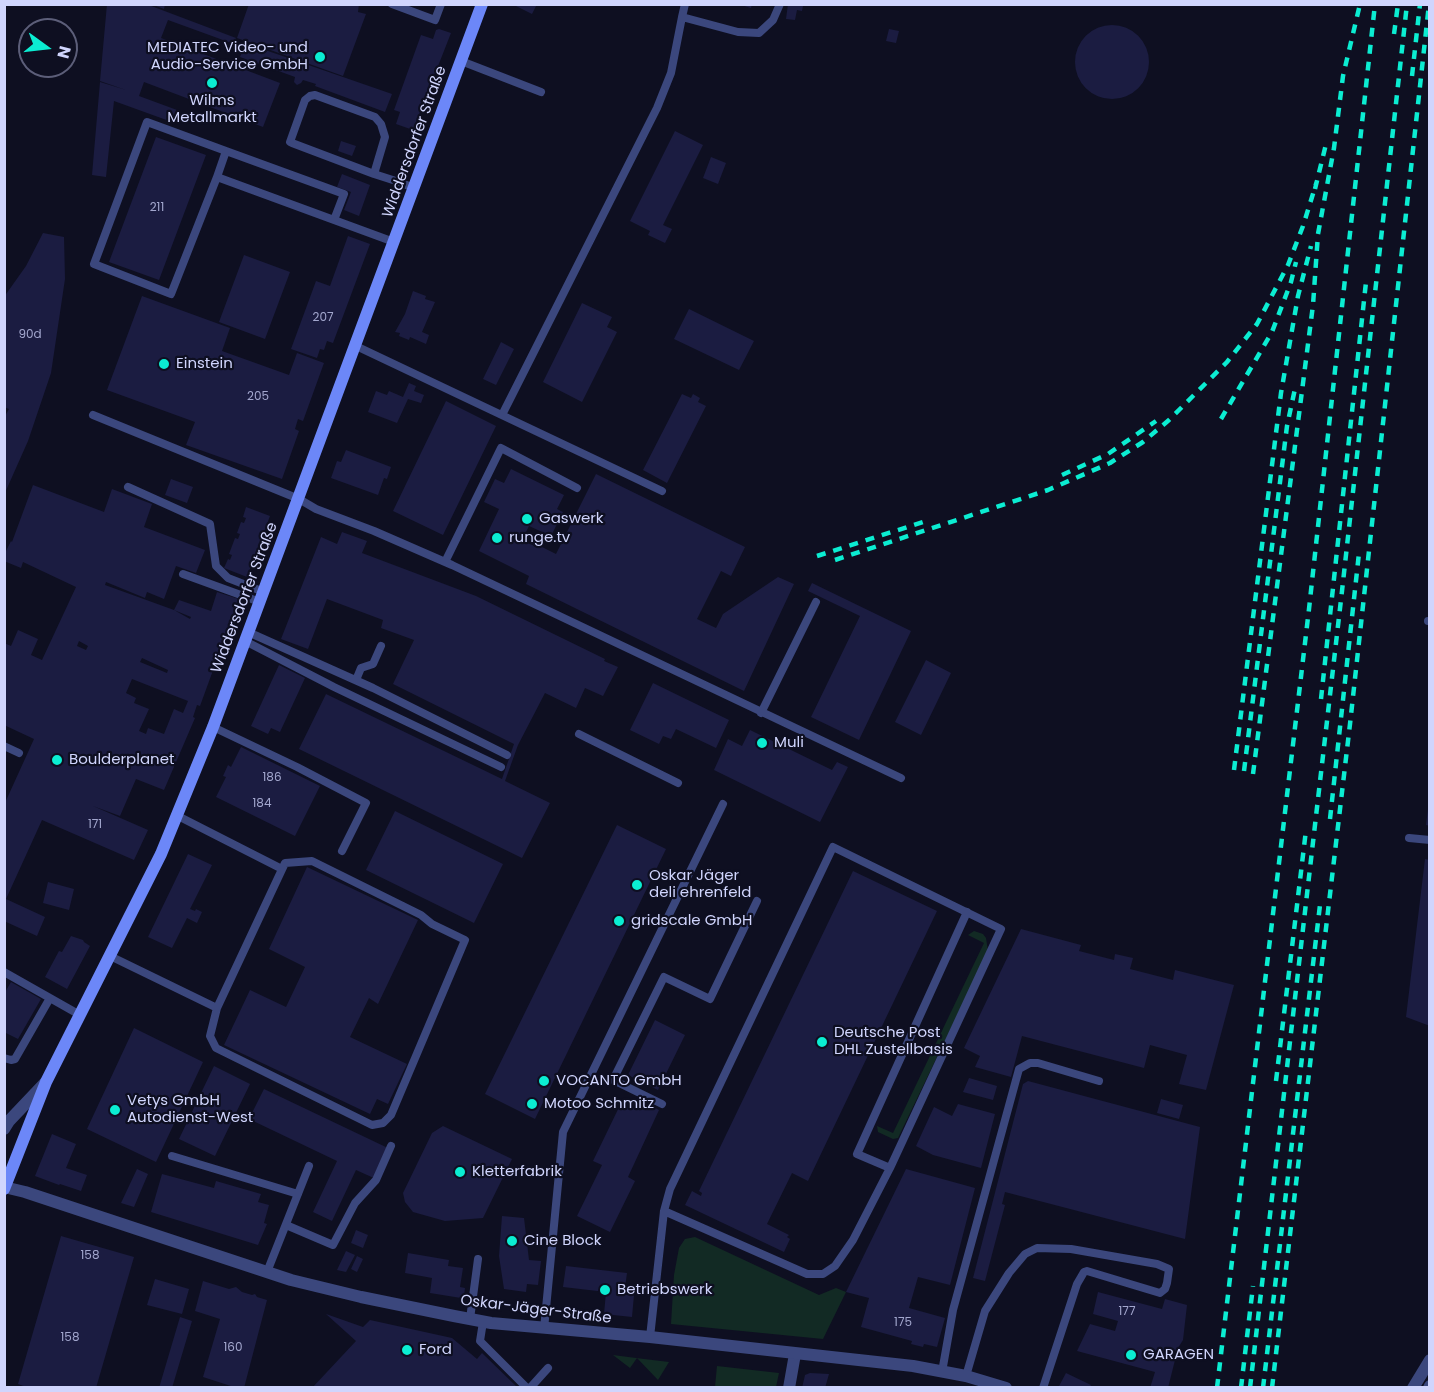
<!DOCTYPE html>
<meta charset="utf-8">
<style>
body{margin:0}
#map{position:relative;width:1434px;height:1392px;overflow:hidden;background:#0e0f21;font-family:Poppins,sans-serif}
canvas{display:block}
.frame{position:absolute;inset:0;border:6px solid #d0d5fd;pointer-events:none}
.north{position:absolute;left:18px;top:18px;width:60px;height:60px;box-sizing:border-box;background:#0e0f21;border:2px solid #5c5e79;border-radius:50%;rotate:105deg;font-size:16px;font-weight:700;line-height:24px;text-align:center;color:#d0d5fd}
.north::after{content:'';display:block;margin:auto;width:21px;height:27px;background:#0bedd2;clip-path:polygon(50% 0,100% 100%,50% 72%,0 100%)}
</style>
<div id="map">
<canvas width="1434" height="1392"></canvas>
<div class="frame"></div>
<div class="north">N</div>
</div>
<script>
const ctx = document.querySelector('canvas').getContext('2d');
ctx.lineJoin = 'round';
function fill(path, color) { ctx.fillStyle = color; ctx.fill(path, 'evenodd'); }
const shape = rows => new Path2D(rows.map(r => 'M' + r).join(''));
function strokePath(path, color, width, dash) { ctx.strokeStyle = color; ctx.lineWidth = width; ctx.lineCap = dash ? 'butt' : 'round'; ctx.setLineDash(dash || []); ctx.stroke(path); }
function write(font, color, halo, rows, align = 'center') {
  ctx.font = font + ' Poppins,sans-serif'; ctx.lineWidth = 4.5; ctx.setLineDash([]); ctx.textBaseline = 'middle'; ctx.strokeStyle = halo; ctx.fillStyle = color; for (const [text, x, y, turn = 0] of rows) {
    ctx.save(); ctx.translate(x, y); ctx.rotate((+turn || 0) * Math.PI / 180); ctx.textAlign = isNaN(turn) ? turn : align; if (halo) ctx.strokeText(text, 0, 0); ctx.fillText(text, 0, 0); ctx.restore();
  }
}
fill(shape([
 [974,931,983,934,986,938,988,951,898,1138,893,1139,878,1132,877,1126,893,1133,984,943,968,935],
 [695,1237,819,1295,836,1288,846,1292,823,1339,671,1324,674,1275,679,1248,685,1239],
 [613,1355,636,1358,669,1362,658,1380,637,1358,630,1368],
 [717,1366,779,1373,776,1387,715,1387]
]), '#122a24');
fill(shape([
 [107,4,146,4,236,38,234,44,168,20,161,38,280,83,263,127,144,82,139,96,177,110,172,122,114,101,106,177,92,175,100,82,126,90,100,81],
 [151,4,165,4,164,9],
 [249,4,359,4,358,12,366,14,343,76,237,38],
 [512,4,537,4,532,14],
 [738,4,752,4,751,8],
 [788,4,803,6,802,11,797,10,795,20,786,19],
 '1075 62a37 37 0 1 1 74 0a37 37 0 1 1-74 0Z',
 [439,29,451,33,413,130,396,124,400,112,394,110,421,35,433,39,436,30],
 [889,29,899,31,896,43,886,41],
 [245,43,392,94,385,112,315,86,316,84,303,80,301,83,297,85,294,82,295,77,240,57],
 [675,131,703,145,663,225,672,229,665,243,648,235,650,231,630,221],
 [156,137,206,155,159,280,109,262],
 [341,141,356,146,352,156,338,151],
 [711,157,726,163,718,184,703,178],
 [342,174,370,185,359,216,344,210,351,192,337,187],
 [43,233,64,237,65,279,51,373,28,441,4,495,4,418,9,409,4,407,4,297,26,266],
 [348,236,370,244,333,343,327,341,324,350,320,349,317,358,291,349,316,281,330,286],
 [244,255,290,272,265,339,219,322],
 [413,291,426,296,425,299,435,302,422,332,429,335,426,344,410,337,409,340,399,336,400,333,395,332,405,314],
 [142,296,230,328,222,351,289,375,297,353,324,363,303,421,298,419,295,429,299,431,282,479,186,445,195,422,107,390],
 [582,303,612,317,607,327,617,332,582,402,543,382],
 [689,309,754,341,739,370,674,339],
 [501,342,514,349,496,385,483,379],
 [409,383,416,386,414,391,424,395,421,403,408,399,397,423,368,412,376,391,387,395,389,391,403,397],
 [682,394,691,398,693,394,700,398,698,402,706,406,667,483,643,470],
 [446,401,496,426,443,535,393,511],
 [346,450,391,467,387,479,384,478,378,495,331,478,337,461,341,462],
 [511,469,564,495,557,509,563,512,551,536,529,526,521,542,524,543,525,542,537,547,538,545,556,554,596,474,745,547,731,576,721,571,697,619,716,628,723,614,778,577,794,584,744,691,526,584,529,576,479,551,499,509,484,502,495,479,504,483],
 [171,479,193,487,187,503,165,495],
 [33,485,104,512,112,489,152,504,144,527,205,550,196,573,176,566,164,599,147,592,145,598,106,582,105,585,174,610,190,619,191,617,174,610,179,600,211,611,217,592,239,599,200,706,197,705,193,717,195,718,164,790,136,779,120,816,93,806,148,830,134,860,42,820,6,899,45,917,37,936,4,921,4,805,34,739,4,725,4,643,11,646,18,630,38,639,31,655,42,660,76,587,23,562,21,568,4,561,4,555,11,541,12,542],
 [79,641,88,646,86,650,77,646],
 [142,658,168,670,167,673,140,662],
 [132,679,188,701,183,713,174,709,164,734,148,728,146,734,139,731,149,709,134,703,136,698,126,693],
 [246,507,270,516,247,577,224,568,228,559,230,560,232,555,229,554,235,538,238,539,240,534,237,533,241,522,244,523,246,518,243,517],
 [342,532,367,541,362,553,476,596,605,659,604,661,618,667,603,696,585,688,576,708,545,693,518,745,505,781,550,803,522,858,299,749,326,694,502,779,514,744,393,684,414,640,381,628,383,620,327,599,308,649,281,639,321,537,337,544],
 [812,583,911,631,859,740,811,717,860,616,808,591],
 [926,660,951,673,921,735,895,722],
 [279,665,305,678,280,732,271,728,268,734,251,726],
 [653,683,729,720,716,748,676,729,671,739,663,736,659,744,630,730],
 [750,730,832,770,837,762,848,767,820,822,714,770,728,739,742,746],
 [241,747,320,786,295,836,216,797,226,777,223,776,228,765,231,767],
 [1428,809,1430,809,1430,826,1426,825],
 [395,811,503,864,474,923,366,870],
 [617,825,666,849,535,1119,485,1094],
 [188,854,212,865,190,909,195,911,196,909,202,912,197,923,187,918,172,948,148,937],
 [1425,859,1430,860,1430,1026,1406,1017],
 [307,867,418,920,378,1004,369,998,350,1037,407,1064,388,1104,377,1099,370,1114,224,1045,250,990,286,1007,305,967,269,949],
 [853,871,937,911,808,1181,792,1173,767,1224,789,1235,787,1237,790,1239,784,1252,685,1205,692,1191,701,1196,702,1193,699,1191],
 [48,882,74,889,69,910,43,903],
 [1021,929,1081,945,1079,951,1114,960,1115,954,1133,958,1130,969,1173,980,1175,970,1234,985,1206,1090,1179,1084,1187,1055,1150,1045,1144,1068,1022,1036,1011,1077,975,1067,980,1056,964,1048],
 [71,936,83,940,84,942,90,946,67,989,45,977,59,951,62,952],
 [11,982,41,999,18,1039,4,1032,4,994],
 [655,1020,685,1035,658,1090,628,1075],
 [134,1028,203,1062,156,1162,87,1129],
 [214,1066,250,1084,215,1156,179,1139],
 [969,1078,997,1086,993,1100,963,1092],
 [1028,1081,1200,1127,1185,1239,1005,1192,1002,1204,1005,1205,985,1281,973,1278,1023,1084],
 [264,1089,390,1149,376,1179,356,1170,332,1221,313,1212,337,1161,249,1119],
 [623,1099,643,1108,646,1103,659,1110,628,1177,635,1181,610,1232,577,1216,602,1165,593,1161],
 [1161,1099,1183,1105,1179,1119,1157,1113],
 [958,1104,995,1114,981,1168,933,1155,916,1146,934,1107,952,1116],
 [443,1126,512,1159,483,1218,445,1221,413,1212,405,1202,403,1193,432,1133],
 [52,1134,76,1144,66,1168,87,1175,81,1191,60,1184,59,1185,35,1176],
 [137,1169,148,1174,134,1207,121,1203],
 [906,1169,975,1188,950,1285,918,1277,909,1308,945,1318,937,1347,924,1344,923,1347,911,1344,912,1341,861,1327,869,1298,846,1292],
 [162,1174,214,1188,216,1181,261,1194,258,1202,269,1205,264,1223,267,1224,258,1245,151,1212],
 [502,1216,524,1218,529,1260,541,1261,538,1285,527,1284,526,1292,504,1289,499,1256],
 [356,1230,368,1235,363,1248,351,1243],
 [61,1236,134,1257,96,1388,29,1388,18,1384],
 [346,1251,355,1255,346,1272,337,1270],
 [408,1253,449,1260,448,1266,463,1268,460,1287,465,1288,464,1296,461,1298,430,1293,432,1278,405,1273],
 [357,1256,363,1259,357,1272,351,1269],
 [566,1266,627,1273,624,1295,634,1295,632,1317,604,1314,606,1292,563,1287],
 [155,1279,189,1289,182,1314,147,1305],
 [203,1281,229,1289,236,1287,242,1292,252,1295,255,1294,257,1297,267,1300,244,1388,237,1388,203,1377,220,1319,195,1311],
 [1098,1292,1162,1309,1165,1299,1187,1305,1183,1340,1178,1348,1168,1388,1150,1388,1155,1372,1077,1351,1090,1324,1115,1331,1118,1321,1093,1314],
 [326,1314,363,1327,370,1320,452,1338,477,1359,482,1353,518,1388,312,1388,356,1341],
 [180,1317,192,1321,172,1388,159,1388],
 [810,1373,829,1374,825,1388,802,1388,805,1375],
 [1066,1373,1091,1385,1089,1388,1058,1388]
]), '#1b1c41');
strokePath(shape([
 [392,4,435,20,441,4],
 [685,4,682,17,738,32,759,33,773,20,780,4],
 [461,61,541,92],
 [226,151,344,194,334,220],
 [374,174,385,137,381,124,375,117,315,95,310,96,305,100,290,142,292,143,374,174,399,182,414,188],
 [217,177,226,151,147,122,94,264,171,294,217,177,394,242],
 [356,346,662,491],
 [93,415,299,499,316,509,374,531,452,565,901,778],
 [502,415,657,108,671,73,682,17],
 [128,487,210,524,216,566,228,578,264,592],
 [445,562,501,448,577,488],
 [183,574,260,602],
 [1428,621,1430,621],
 [248,632,373,688,507,755],
 [245,641,334,687,501,767],
 [356,680,361,668,373,664,381,646],
 [761,713,816,602],
 [213,727,297,767,366,803,342,851],
 [579,734,678,783],
 [4,746,19,753],
 [176,815,282,869],
 [1409,838,1430,840],
 [110,956,217,1008,210,1036,216,1048,372,1125,383,1123,391,1115,465,940,432,924,421,915,312,861,285,863,217,1008],
 [4,972,80,1015],
 [4,1058,11,1060,15,1059,50,998],
 [662,1104,613,1080,664,977,710,999,757,901],
 [172,1156,298,1194],
 [890,1168,857,1154,967,912],
 [286,1225,333,1245,355,1203,376,1180,391,1146],
 [267,1272,309,1166],
 [470,1319,478,1259],
 [483,1322,480,1341,527,1388],
 [544,1329,563,1132,723,804],
 [650,1337,664,1211,670,1189,833,847,1001,929,890,1168,853,1240,835,1266,823,1274,807,1274,664,1211],
 [942,1372,953,1310,1019,1069,1030,1063,1038,1063,1099,1081],
 [966,1376,985,1311,1009,1273,1025,1254,1037,1248,1071,1249,1157,1264,1169,1269,1167,1283,1165,1289,1160,1293,1087,1271,1084,1272,1077,1284,1043,1388],
 [530,1388,548,1368]
]), '#3b477d', 8);
strokePath(shape([
 [4,1129,9,1121,45,1083],
 [789,1388,795,1354]
]), '#3b477d', 12);
strokePath(shape([
 [4,1187,25,1192,291,1280,361,1297,454,1316,491,1323,650,1337,913,1366,966,1376,1006,1388],
 [1413,1388,1430,1360],
 [1429,1388,1430,1386]
]), '#3b477d', 12);
strokePath(shape([
 [4,1189,46,1082,161,854,213,727,482,4]
]), '#6c87f8', 12);
strokePath(shape([
 [1394,34,1398,4],
 [1412,76,1420,4],
 [1315,189,1327,140],
 [1221,419,1272,332,1291,282,1296,262],
 [1062,475,1108,454,1156,421],
 [817,556,923,522],
 [835,560,1048,490,1110,463,1143,442,1169,420,1227,362,1257,324,1288,265,1303,226,1317,181],
 [1321,699,1366,282],
 [1234,770,1281,393,1298,296,1311,246],
 [1244,771,1287,426,1296,384],
 [1253,774,1313,305,1318,234,1334,148,1343,76,1360,4],
 [1330,819,1359,553],
 [1276,1081,1306,830],
 [1217,1388,1309,609,1375,4],
 [1241,1388,1253,1286],
 [1250,1388,1342,591,1407,4],
 [1263,1388,1320,905],
 [1272,1388,1350,724,1429,4]
]), '#0bedd2', 4.5, [9, 8]);
for (const [x, y, r, color] of [
 [320,57,6,"#0bedd2"],
 [212,83,6,"#0bedd2"],
 [164,364,6,"#0bedd2"],
 [527,519,6,"#0bedd2"],
 [497,538,6,"#0bedd2"],
 [762,743,6,"#0bedd2"],
 [57,760,6,"#0bedd2"],
 [637,885,6,"#0bedd2"],
 [619,921,6,"#0bedd2"],
 [822,1042,6,"#0bedd2"],
 [544,1081,6,"#0bedd2"],
 [532,1104,6,"#0bedd2"],
 [115,1110,6,"#0bedd2"],
 [460,1172,6,"#0bedd2"],
 [512,1241,6,"#0bedd2"],
 [605,1290,6,"#0bedd2"],
 [407,1350,6,"#0bedd2"],
 [1131,1355,6,"#0bedd2"]
]) { const dot = new Path2D(); dot.arc(x, y, r, 0, 2 * Math.PI); ctx.fillStyle = color; ctx.fill(dot); strokePath(dot, '#0e0f21', 2); }
write('12px', '#a3a7ce', null, [
 ["211",157,208],
 ["207",323,318],
 ["90d",30,335],
 ["205",258,397],
 ["186",272,778],
 ["184",262,804],
 ["171",95,825],
 ["158",90,1256],
 ["177",1127,1312],
 ["175",903,1323],
 ["158",70,1338],
 ["160",233,1348]
]);
write('15px', '#d0d5fd', '#0e0f21', [
 ["MEDIATEC Video- und",308,48,"right"],
 ["Audio-Service GmbH",308,65,"right"],
 ["Wilms",212,101,"center"],
 ["Metallmarkt",212,118,"center"],
 ["Einstein",176,364],
 ["Gaswerk",539,519],
 ["runge.tv",509,538],
 ["Muli",774,743],
 ["Boulderplanet",69,760],
 ["Oskar Jäger",649,876],
 ["deli ehrenfeld",649,893],
 ["gridscale GmbH",631,921],
 ["Deutsche Post",834,1033],
 ["DHL Zustellbasis",834,1050],
 ["VOCANTO GmbH",556,1081],
 ["Vetys GmbH",127,1101],
 ["Autodienst-West",127,1118],
 ["Motoo Schmitz",544,1104],
 ["Kletterfabrik",472,1172],
 ["Cine Block",524,1241],
 ["Betriebswerk",617,1290],
 ["Ford",419,1350],
 ["GARAGEN",1143,1355]
], 'left');
write('15px', '#d0d5fd', '#0e0f21', [
 ["Widdersdorfer Straße",415,142,-70],
 ["Widdersdorfer Straße",245,598,-69],
 ["Oskar-Jäger-Straße",536,1310,7]
]);
</script>
